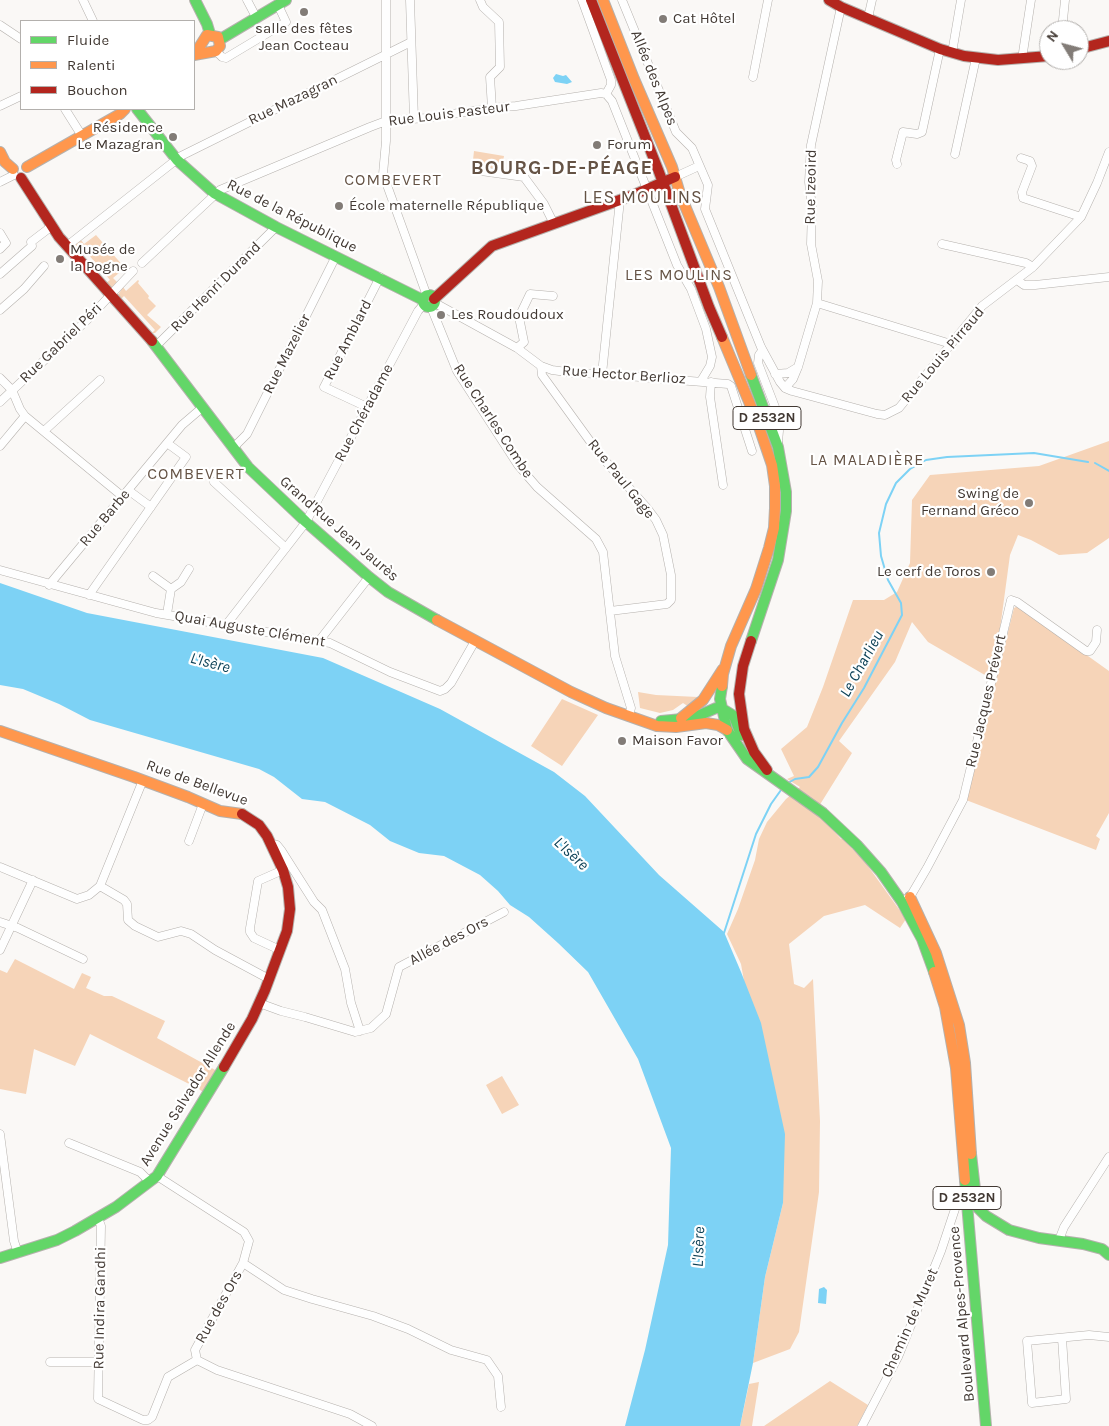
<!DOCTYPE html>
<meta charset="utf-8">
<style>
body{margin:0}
#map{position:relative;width:1109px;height:1426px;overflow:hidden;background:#faf8f6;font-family:Karla,sans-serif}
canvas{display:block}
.legend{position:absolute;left:20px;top:20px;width:175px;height:90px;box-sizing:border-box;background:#fff;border:1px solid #b3b0ad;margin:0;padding:6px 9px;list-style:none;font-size:15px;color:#423933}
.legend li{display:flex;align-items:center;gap:10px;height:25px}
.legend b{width:25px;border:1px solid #b3b0ad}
.north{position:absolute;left:1039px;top:20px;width:50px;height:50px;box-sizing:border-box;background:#fff;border:1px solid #b3b0ad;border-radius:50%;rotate:307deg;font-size:14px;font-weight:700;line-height:20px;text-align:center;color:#423933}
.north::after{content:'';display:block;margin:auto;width:18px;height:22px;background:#827c77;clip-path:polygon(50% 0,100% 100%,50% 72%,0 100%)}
</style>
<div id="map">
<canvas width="1109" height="1426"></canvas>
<ul class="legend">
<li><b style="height:6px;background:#63d668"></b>Fluide</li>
<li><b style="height:6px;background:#ff974d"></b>Ralenti</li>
<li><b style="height:6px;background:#b3261e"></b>Bouchon</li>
</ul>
<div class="north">N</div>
</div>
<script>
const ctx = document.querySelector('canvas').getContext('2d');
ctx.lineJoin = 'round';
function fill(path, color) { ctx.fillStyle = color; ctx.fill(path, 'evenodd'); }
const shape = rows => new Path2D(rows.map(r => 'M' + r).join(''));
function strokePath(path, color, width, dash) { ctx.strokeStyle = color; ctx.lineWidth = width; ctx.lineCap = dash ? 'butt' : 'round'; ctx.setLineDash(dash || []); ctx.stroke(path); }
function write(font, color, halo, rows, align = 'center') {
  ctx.font = font + ' Karla,sans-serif'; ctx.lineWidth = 4.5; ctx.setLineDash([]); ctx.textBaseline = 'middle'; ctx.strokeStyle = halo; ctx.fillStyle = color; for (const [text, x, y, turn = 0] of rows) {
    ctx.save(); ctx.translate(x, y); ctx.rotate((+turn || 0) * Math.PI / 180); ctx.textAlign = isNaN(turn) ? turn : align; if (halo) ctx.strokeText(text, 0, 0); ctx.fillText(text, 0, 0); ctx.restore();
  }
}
fill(shape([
 [474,151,504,156,501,173,472,169],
 [96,235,125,268,113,278,117,282,111,288,106,283,110,280,82,247,78,250,74,246,81,240,84,244],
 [138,280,139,281,138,283,149,296,148,298,156,306,147,315,161,327,155,333,152,333,155,330,124,296,121,299,118,295,123,287,126,291],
 [1109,441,1109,538,1087,553,1059,555,1031,540,1018,535,1010,555,1000,629,990,678,928,642,912,622,895,662,839,741,852,753,816,811,841,839,843,839,865,862,906,919,900,928,865,905,824,916,789,944,794,984,804,988,813,979,820,1121,819,1192,799,1332,790,1349,753,1363,765,1277,783,1203,741,964,727,934,738,909,755,860,759,839,767,822,786,799,800,787,787,779,794,776,781,749,807,727,823,687,853,600,884,600,897,592,910,563,912,500,930,475,1039,466],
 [1018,606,1109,671,1109,813,1096,836,1100,839,1096,850,966,800,1014,608],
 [638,692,656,695,698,697,689,707,683,703,673,710,660,713,640,708],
 [562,699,598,715,562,766,531,746],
 [15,959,74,989,82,973,91,977,86,988,104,996,112,996,165,1021,157,1038,217,1071,204,1093,199,1089,90,1034,75,1066,34,1049,26,1094,0,1089,0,970,7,973],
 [502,1076,519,1105,502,1114,486,1085],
 [830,1381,868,1405,857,1426,764,1426],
 [759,1382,752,1426,740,1426,749,1384]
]), '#f6d4b8');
fill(shape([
 [556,74,563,76,566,75,572,82,567,84,555,82,553,78],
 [0,583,87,613,323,658,440,709,554,772,585,796,659,875,724,932,741,972,761,1023,785,1134,783,1203,765,1277,753,1363,740,1426,625,1426,645,1350,668,1245,671,1148,638,1059,588,972,558,943,529,917,510,905,498,891,480,875,444,856,419,853,390,841,370,825,325,802,302,799,274,777,259,769,90,720,59,704,23,689,0,685],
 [824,1287,827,1290,826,1304,818,1303,819,1289]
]), '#7dd2f5');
strokePath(shape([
 [1095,463,1109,471],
 [788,783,795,779,809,777,818,767,842,723,864,688,902,615,901,603,888,580,881,556,879,533,886,504,896,483,910,469,926,460,947,457,1034,453,1088,462],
 [724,933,756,834,771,804,781,790]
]), '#7dd2f5', 2);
const street = shape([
 [83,0,93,21],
 [247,0,256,17],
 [386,0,386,141,383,174,427,296],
 [410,0,414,119],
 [480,0,483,7,499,22,500,67,490,77,492,108],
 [582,0,611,80,611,85,606,94],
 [622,0,676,132,692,148,708,185,705,209,761,347,780,382,785,388,792,391,877,414,885,415,899,408,982,306,1033,267,1081,217,1097,183,1109,152],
 [868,18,872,0],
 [0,25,21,39],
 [1062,30,1065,0],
 [216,51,222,57,226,58,286,22,278,5],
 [952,53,961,0],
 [1022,59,1031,0],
 [753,77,768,0],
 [606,94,612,101,677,265,691,289,706,329,712,357,710,366,701,381],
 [0,106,21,96],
 [65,109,82,136],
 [955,154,976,58],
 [1021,158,1030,161,1032,166,1022,192,1023,198,1081,217],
 [897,164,896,160,903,132,917,134,922,132,940,49],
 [481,171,524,177,544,204,554,224],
 [675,177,699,166],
 [0,182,14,175],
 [0,233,6,243,0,249],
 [942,244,1026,263,1033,267],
 [67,246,181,156,411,42],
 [142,263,220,190,370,127,386,121,425,118,492,108,516,106,601,93,606,94],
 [0,274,32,246,31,242,52,226],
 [1017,280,1024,285,1035,285,1109,277],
 [435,303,517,348,541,366,552,370,574,373,602,374,728,384,731,386,752,451],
 [817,303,951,344],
 [431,307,457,371,518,465,537,487,596,539,603,552,615,656,631,708,629,716],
 [0,310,24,289,44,266],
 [156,346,276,227],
 [517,348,524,342,519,317,530,294,553,296],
 [762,351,759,355,758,363,775,407,779,431,778,442],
 [541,366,542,375,600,455,647,508,656,520,663,535,671,575,671,600,667,604,610,611],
 [602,374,620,200],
 [775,374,788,373,798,367],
 [0,378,12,390,20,409,25,416,122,496],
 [711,382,710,397,723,485],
 [785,388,793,379,798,367,817,303,818,281,811,244,812,207,809,182,811,145,841,7],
 [0,402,88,319,133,271],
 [367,407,324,387,380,277],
 [44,431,100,380],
 [0,446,25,416],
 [233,448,247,434,336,256],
 [214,482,286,548],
 [128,490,151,507],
 [0,570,156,613,330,643,390,672,440,691,445,689,451,683,475,641],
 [153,576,171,589,167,614],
 [49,585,182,425,203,407],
 [171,589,181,582,189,569],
 [89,595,186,457,167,443],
 [226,625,306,522,418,311,424,304],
 [319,641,369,577],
 [189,841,203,804],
 [272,844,277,845,281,850,314,902,322,910,345,969,351,1003,360,1031],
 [0,867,77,899,89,895,100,886,143,780],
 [100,886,124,900,127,904,128,920,135,926,158,937,181,931,191,934,215,950,269,979],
 [906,899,910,897,927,868,963,800,1011,600,1017,602,1086,651,1090,651,1096,642,1097,630],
 [0,922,18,928,83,959],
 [0,950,33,880],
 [280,950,254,938,250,932,250,928,258,881,283,870],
 [259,1003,281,1011,305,1017,355,1032,371,1028,386,1014,399,967,504,912],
 [0,1134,14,1241,18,1253],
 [69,1143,140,1172,150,1182],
 [157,1176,244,1232,249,1241,243,1263,195,1350,197,1360,217,1370,350,1414,372,1426],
 [98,1218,101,1226,98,1399,143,1420,148,1420,152,1417,168,1377,197,1360],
 [1059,1240,1064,1227,1109,1157],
 [243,1263,284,1290,312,1299,373,1316,408,1329,451,1350,487,1360,498,1376,501,1407],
 [1062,1338,1066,1399,1032,1403,1027,1341,1089,1335,1109,1337],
 [50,1362,99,1362],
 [862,1426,898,1357,941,1251,958,1200,962,1196,967,1195]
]);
const fast = shape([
 [195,0,207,24,210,34],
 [219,40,286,0],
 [137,109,177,160,214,193,276,227,423,300],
 '423 301a6 6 0 1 1 12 0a6 6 0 1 1-12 0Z',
 [152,341,248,467,306,522,369,577,388,592,437,620],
 [751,641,778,560,786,511,786,492,778,447,751,375],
 [722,686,720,699,727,730,747,759,823,813,857,845,881,872,902,902,922,939,934,972],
 [661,721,693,718,716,708,721,708,734,716,741,735],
 [971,1154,977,1207,986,1216,1009,1230,1039,1238,1083,1244,1102,1249,1109,1255],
 [965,1180,986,1426],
 [0,1258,57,1240,75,1231,116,1207,157,1176,224,1067]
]);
const slow = shape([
 [603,0,634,79,672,167,680,194,719,287,751,375],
 [194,55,216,51,220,46,218,37,207,35,195,54],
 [0,152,5,162,13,169],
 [27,167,120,114,125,109],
 [437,620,571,692,606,708,657,726,676,727,706,723,718,725,727,730],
 [722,686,723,674,731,646,756,589,769,548,774,528,775,508,775,486,772,465,757,421,722,337],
 [681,718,703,700,723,669],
 [0,731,134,777,188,797,220,811,242,814],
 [910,897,936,953,959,1025,965,1063,971,1154],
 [934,972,945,1007,956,1068,965,1180]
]);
const jam = shape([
 [591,0,659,172,709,307,722,337],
 [829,0,841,7,940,49,964,56,998,60,1049,56],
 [1079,49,1109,41],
 [21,178,59,237,152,341],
 [434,299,492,246,631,196,675,177],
 [751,641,743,666,739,694,744,729,754,752,767,770],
 [224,1067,252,1019,265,990,287,931,290,909,288,887,283,870,267,836,259,825,242,814]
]);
strokePath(street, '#b5b1ad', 9);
strokePath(fast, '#b5b1ad', 12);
strokePath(slow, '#b5b1ad', 12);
strokePath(jam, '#b5b1ad', 12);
strokePath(street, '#fefefe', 8);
strokePath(fast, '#63d668', 10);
strokePath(slow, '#ff974d', 10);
strokePath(jam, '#b3261e', 10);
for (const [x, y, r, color] of [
 [304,12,5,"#827c77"],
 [663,19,5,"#827c77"],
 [173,137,5,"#827c77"],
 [597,145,5,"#827c77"],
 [339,206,5,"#827c77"],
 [60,259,5,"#827c77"],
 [441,315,5,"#827c77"],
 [1029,503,5,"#827c77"],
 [991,572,5,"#827c77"],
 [622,741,5,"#827c77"]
]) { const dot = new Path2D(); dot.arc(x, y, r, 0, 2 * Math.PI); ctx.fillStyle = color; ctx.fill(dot); strokePath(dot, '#fff', 2); }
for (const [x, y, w] of [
 [767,418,68],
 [967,1198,68]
]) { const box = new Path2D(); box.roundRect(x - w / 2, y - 11.5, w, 23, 4); ctx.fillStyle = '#fff'; ctx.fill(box); strokePath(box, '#423933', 1); }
write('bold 14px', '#423933', null, [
 ["D 2532N",767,418],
 ["D 2532N",967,1198]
]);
write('15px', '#423933', '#fff', [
 ["Cat Hôtel",673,19],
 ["salle des fêtes",304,29,"center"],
 ["Jean Cocteau",304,46,"center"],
 ["Résidence",163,128,"right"],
 ["Le Mazagran",163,145,"right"],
 ["Forum",607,145],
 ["École maternelle République",349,206],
 ["Musée de",70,250],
 ["la Pogne",70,267],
 ["Les Roudoudoux",451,315],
 ["Swing de",1019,494,"right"],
 ["Fernand Gréco",1019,511,"right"],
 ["Le cerf de Toros",981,572,"right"],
 ["Maison Favor",632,741]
], 'left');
write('15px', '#423933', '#fff', [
 ["Allée des Alpes",654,78,68],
 ["Rue Mazagran",293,100,-26],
 ["Rue Louis Pasteur",449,114,-7],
 ["Rue Izeoird",811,187,-89],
 ["Rue de la République",292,216,27],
 ["Rue Henri Durand",216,287,-45],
 ["Rue Amblard",348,340,-63],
 ["Rue Gabriel Péri",61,343,-44],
 ["Rue Mazelier",287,354,-63],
 ["Rue Louis Pirraud",943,355,-50],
 ["Rue Hector Berlioz",624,375,4],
 ["Rue Chéradame",364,413,-62],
 ["Rue Charles Combe",493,421,57],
 ["Rue Paul Gage",621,479,51],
 ["Rue Barbe",105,518,-50],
 ["Grand'Rue Jean Jaurès",339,529,41],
 ["Quai Auguste Clément",250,629,10],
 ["Rue Jacques Prévert",986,701,-77],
 ["Rue de Bellevue",197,783,20],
 ["Allée des Ors",449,941,-28],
 ["Avenue Salvador Allende",188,1094,-58],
 ["Rue des Ors",219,1307,-61],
 ["Rue Indira Gandhi",100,1308,-89],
 ["Boulevard Alpes-Provence",962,1314,-95],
 ["Chemin de Muret",910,1323,-66]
]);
ctx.letterSpacing = '1px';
write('16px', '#655345', '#fff', [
 ["COMBEVERT",393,180],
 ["LES MOULINS",679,275],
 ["LA MALADIÈRE",867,460],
 ["COMBEVERT",196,474]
]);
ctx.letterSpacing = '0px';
write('italic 16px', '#0e4257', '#fff', [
 ["L'Isère",210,663,15],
 ["Le Charlieu",862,664,-61],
 ["L'Isère",571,854,43],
 ["L'Isère",699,1247,-88]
]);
ctx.letterSpacing = '1px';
write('18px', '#655345', '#fff', [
 ["LES MOULINS",643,198]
]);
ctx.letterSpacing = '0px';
ctx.letterSpacing = '1px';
write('bold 20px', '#655345', '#fff', [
 ["BOURG-DE-PÉAGE",562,168]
]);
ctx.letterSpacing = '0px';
</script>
